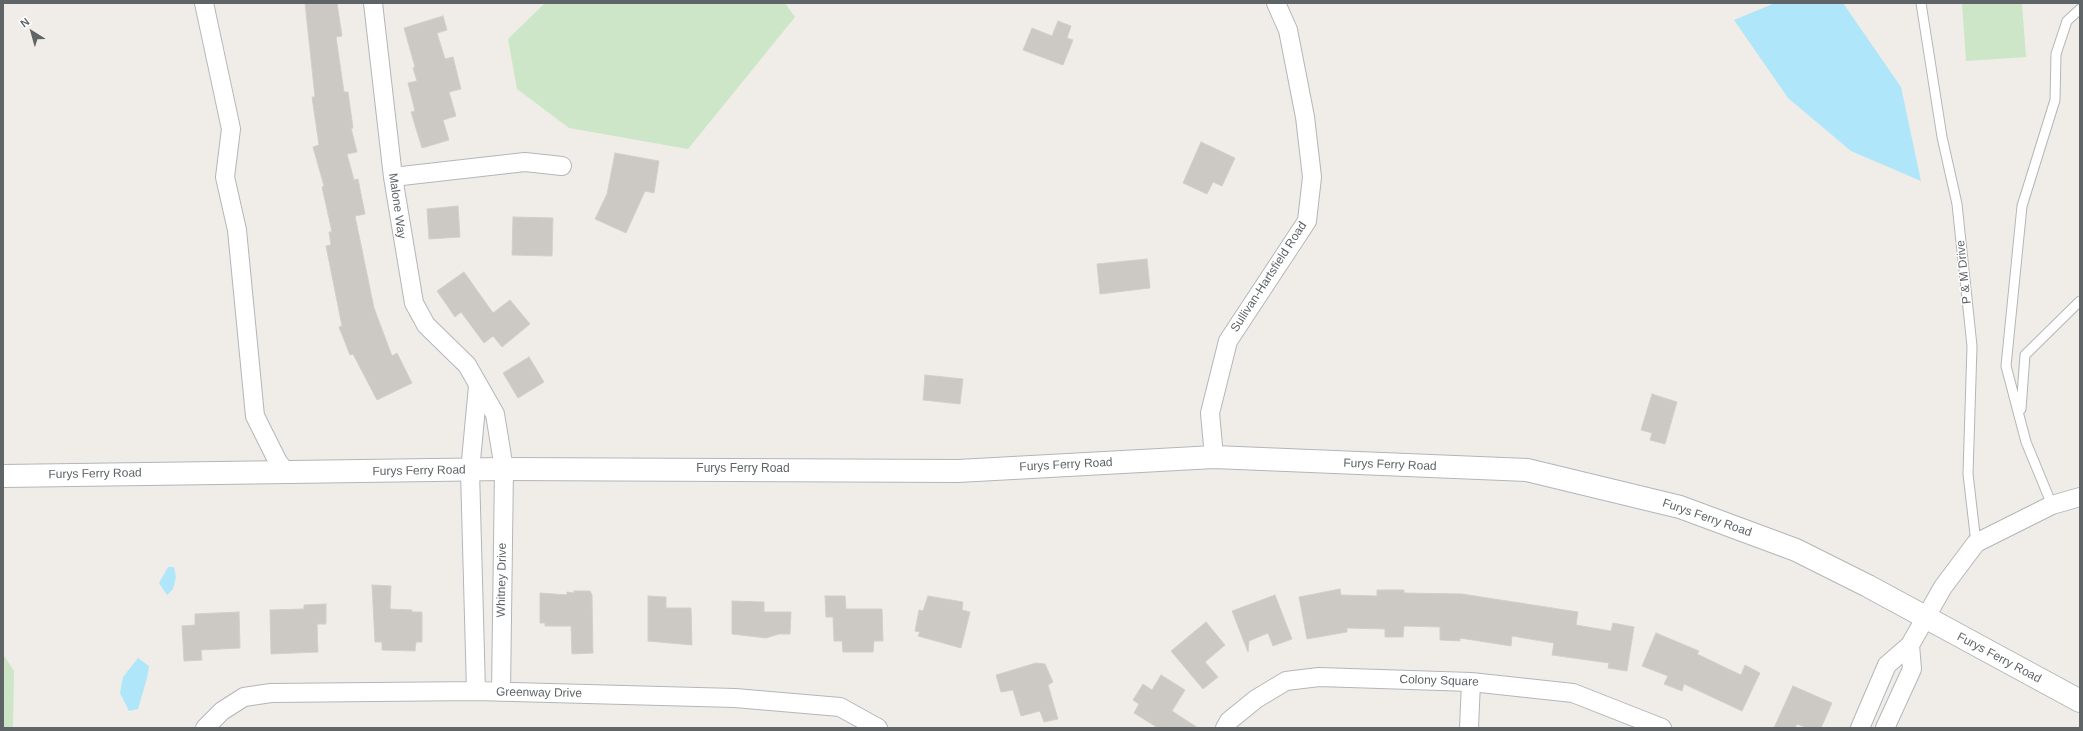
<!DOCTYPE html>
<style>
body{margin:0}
#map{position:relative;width:2083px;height:731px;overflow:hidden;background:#f0ede8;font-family:Arial,sans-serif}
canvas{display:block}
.frame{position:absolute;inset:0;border:4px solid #5f6467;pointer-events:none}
.north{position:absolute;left:12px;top:12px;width:40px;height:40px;-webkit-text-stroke:3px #fff;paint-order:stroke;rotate:323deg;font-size:11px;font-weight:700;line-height:16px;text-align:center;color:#5f6467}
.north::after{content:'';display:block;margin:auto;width:14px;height:18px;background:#5f6467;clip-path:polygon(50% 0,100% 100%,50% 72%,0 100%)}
</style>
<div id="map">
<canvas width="2083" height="731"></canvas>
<div class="frame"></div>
<div class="north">N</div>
</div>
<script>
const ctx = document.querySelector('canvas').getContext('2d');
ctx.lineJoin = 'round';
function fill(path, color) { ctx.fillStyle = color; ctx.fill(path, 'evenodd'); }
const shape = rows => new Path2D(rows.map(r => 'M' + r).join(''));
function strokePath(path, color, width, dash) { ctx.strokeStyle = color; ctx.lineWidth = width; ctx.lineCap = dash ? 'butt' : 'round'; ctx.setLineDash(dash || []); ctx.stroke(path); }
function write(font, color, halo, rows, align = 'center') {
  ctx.font = font + ' Arial,sans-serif'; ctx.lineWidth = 3; ctx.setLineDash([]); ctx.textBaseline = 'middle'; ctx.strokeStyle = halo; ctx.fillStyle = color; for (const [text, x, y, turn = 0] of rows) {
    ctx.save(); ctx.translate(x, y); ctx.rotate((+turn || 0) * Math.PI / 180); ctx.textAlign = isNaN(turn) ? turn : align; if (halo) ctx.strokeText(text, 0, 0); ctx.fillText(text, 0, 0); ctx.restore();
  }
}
fill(shape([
 [545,3,785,3,795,17,688,149,569,128,517,89,508,39],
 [1962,3,2022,3,2026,57,1966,61],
 [3,654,14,671,13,728,3,728]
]), '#cce6c7');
fill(shape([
 [1775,3,1843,3,1901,87,1921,181,1851,151,1788,98,1734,20],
 [168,567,174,567,176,577,173,589,167,595,159,583],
 [138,658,149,666,147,678,138,709,129,711,120,693,123,677]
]), '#afe6fa');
const building = shape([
 [305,3,337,3,342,36,336,37,344,92,348,92,353,128,351,128,357,152,347,154,354,180,358,179,365,214,355,216,374,308,392,356,397,353,412,383,377,400,353,354,350,355,339,327,342,326,326,246,331,245,329,232,332,232,322,187,324,186,313,147,319,145,312,97,315,97,305,3],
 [443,16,447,30,437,33,445,59,453,57,461,89,449,92,456,116,443,120,449,140,422,148,411,112,415,111,408,83,417,81,413,68,415,67,404,28,443,16],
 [1058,21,1071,26,1067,38,1073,40,1063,65,1023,50,1032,28,1052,36,1058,21],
 [1201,142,1235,158,1222,186,1213,182,1207,194,1183,183,1201,142],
 [615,153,659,161,654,193,645,191,626,233,595,219,607,194,615,153],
 [458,206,460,237,429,239,427,209,458,206],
 [513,217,553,218,552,256,512,255,513,217],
 [1147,259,1150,288,1100,294,1097,264,1147,259],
 [464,272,493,313,510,300,530,324,502,347,493,336,484,343,461,312,455,317,437,291,464,272],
 [529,357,544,382,518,398,503,373,529,357],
 [925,375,963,379,960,404,923,400,925,375],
 [1652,394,1677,402,1665,444,1650,440,1652,433,1641,430,1652,394],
 [372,585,391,586,390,609,412,610,412,612,422,612,422,642,416,642,415,651,382,650,382,642,375,642,372,585],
 [1340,589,1341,595,1377,596,1377,590,1404,590,1404,593,1462,594,1578,612,1576,625,1611,631,1613,623,1634,627,1627,671,1608,668,1609,663,1552,655,1554,643,1512,636,1511,646,1460,638,1460,641,1440,640,1440,627,1404,626,1403,637,1385,637,1385,629,1347,628,1347,632,1307,639,1299,597,1340,589],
 [574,591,590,591,592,595,593,653,572,654,571,626,545,626,545,623,540,623,540,593,567,595,567,592,574,593,574,591],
 [1275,595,1292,639,1273,646,1268,633,1249,641,1248,652,1232,611,1275,595],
 [648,596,666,597,666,608,691,608,692,645,648,641,648,596],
 [825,596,845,596,846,609,882,609,883,641,874,641,873,652,843,652,842,641,834,641,833,617,826,617,825,596],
 [928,596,963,602,962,610,970,612,961,648,918,636,920,632,915,631,919,610,923,611,928,596],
 [732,601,764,602,764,612,791,612,790,634,779,634,766,638,732,634,732,601],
 [326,604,326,624,317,624,318,652,271,654,270,610,304,609,304,605,326,604],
 [239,612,240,648,201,650,202,660,184,661,182,626,195,625,195,614,239,612],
 [1206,622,1225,645,1205,662,1218,677,1203,689,1171,651,1206,622],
 [1656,633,1699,651,1697,654,1741,675,1745,665,1760,673,1742,711,1684,684,1682,691,1664,684,1668,676,1642,666,1656,633],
 [1036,663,1045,664,1053,682,1048,685,1058,719,1044,722,1040,711,1021,716,1013,690,1001,692,996,675,1036,663],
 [1161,675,1185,690,1172,711,1198,728,1158,728,1134,713,1139,704,1133,700,1143,684,1152,690,1161,675],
 [1793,686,1832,703,1821,728,1807,728,1797,724,1795,728,1774,728,1793,686]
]);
fill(building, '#ccc8c4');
strokePath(building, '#d5cec7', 1);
const lane = shape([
 [1921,3,1942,137,1957,204,1972,346,1968,474,1976,543],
 [2021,409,2025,355,2080,301],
 [2052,505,2026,442,2006,366,2022,206,2055,100,2056,54,2067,21,2080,9]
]);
const street = shape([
 [204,3,231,129,225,177,237,230,255,416,278,462,287,473],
 [373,3,393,177,414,303,426,325,467,365,495,414,504,469,501,692],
 [393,177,525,162,562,166],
 [1214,457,1210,413,1228,341,1307,221,1312,177,1305,117,1288,30,1276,3],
 [476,691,470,471,478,386],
 [205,728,222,711,244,697,271,693,476,691,735,698,840,707,878,728],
 [1225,728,1229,721,1256,699,1286,681,1319,677,1471,682,1573,693,1662,728],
 [1469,728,1471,682],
 [1860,728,1887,665,1910,645,1943,587,1976,543,2052,505,2080,497],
 [1885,728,1912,669,1910,645]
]);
const secondary = shape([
 [3,476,504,469,958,471,1214,457,1527,470,1680,507,1796,550,1868,586,2080,701]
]);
strokePath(lane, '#b3b6b9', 11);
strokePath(street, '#b3b6b9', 20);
strokePath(secondary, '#b2b6b9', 24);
strokePath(lane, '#fff', 9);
strokePath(street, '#fff', 18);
strokePath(secondary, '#fff', 22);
write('12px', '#5f6467', '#fff', [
 ["Malone Way",397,206,82],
 ["P & M Drive",1964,272,-96],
 ["Sullivan-Hartsfield Road",1269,277,-57],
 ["Furys Ferry Road",1066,465,-3],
 ["Furys Ferry Road",1390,465,2],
 ["Furys Ferry Road",743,469],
 ["Furys Ferry Road",419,471,-1],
 ["Furys Ferry Road",95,474,-1],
 ["Furys Ferry Road",1707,518,19],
 ["Whitney Drive",502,580,-89],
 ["Furys Ferry Road",1999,658,28],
 ["Colony Square",1439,681,2],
 ["Greenway Drive",539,693,1]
]);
</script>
